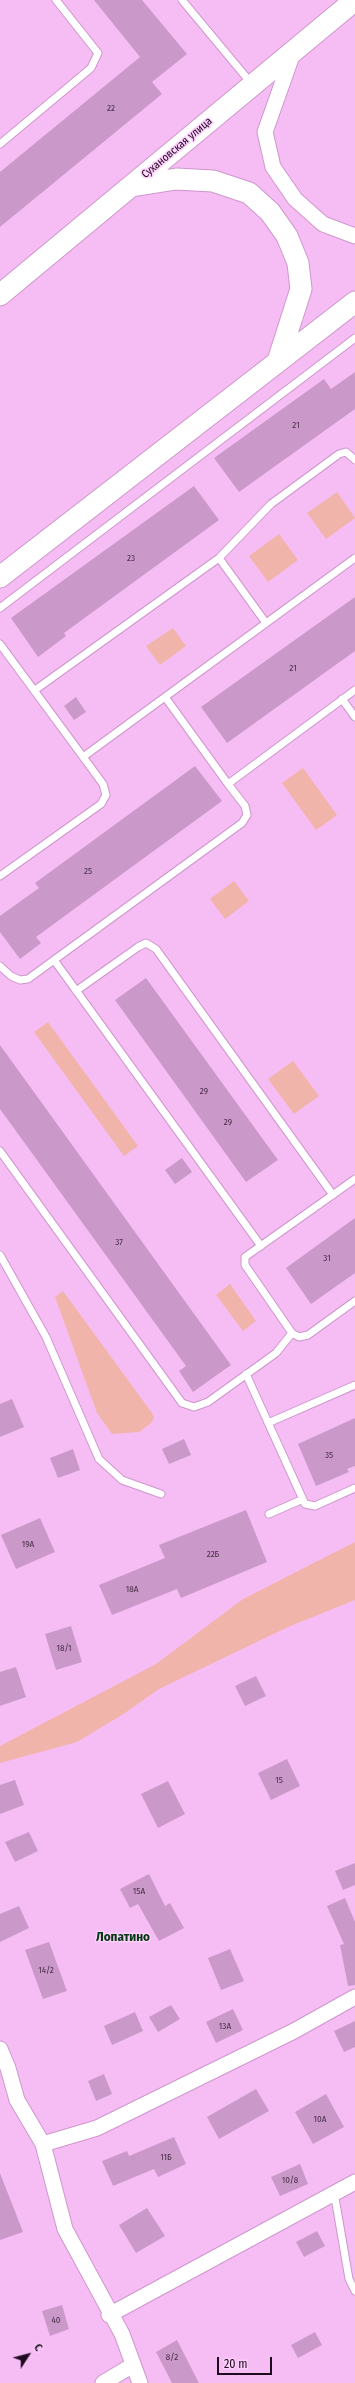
<!DOCTYPE html>
<meta charset="utf-8">
<style>
body{margin:0}
#map{position:relative;width:355px;height:2383px;overflow:hidden;background:#f6bdf4;font-family:"Fira Sans Condensed",sans-serif}
canvas{display:block}
.north{position:absolute;left:8px;top:2335px;width:40px;height:40px;-webkit-text-stroke:3px #fdcefb;paint-order:stroke;rotate:54deg;font-size:11px;font-weight:700;line-height:16px;text-align:center;color:#1f0b1f}
.north::after{content:'';display:block;margin:auto;width:14px;height:18px;background:#1f0b1f;clip-path:polygon(50% 0,100% 100%,50% 72%,0 100%)}
.scale{position:absolute;left:217px;top:2357px;width:55px;height:18px;box-sizing:border-box;border:2px solid #1f0b1f;border-top:0;padding-left:5px;font-size:12px;line-height:14px;white-space:nowrap;color:#1f0b1f;-webkit-text-stroke:3px #fdcefb;paint-order:stroke}
</style>
<div id="map">
<canvas width="355" height="2383"></canvas>
<div class="north">С</div>
<div class="scale">20 m</div>
</div>
<script>
const ctx = document.querySelector('canvas').getContext('2d');
ctx.lineJoin = 'round';
function fill(path, color) { ctx.fillStyle = color; ctx.fill(path, 'evenodd'); }
const shape = rows => new Path2D(rows.map(r => 'M' + r).join(''));
function strokePath(path, color, width, dash) { ctx.strokeStyle = color; ctx.lineWidth = width; ctx.lineCap = dash ? 'butt' : 'round'; ctx.setLineDash(dash || []); ctx.stroke(path); }
function write(font, color, halo, rows, align = 'center') {
  ctx.font = font + ' "Fira Sans Condensed",sans-serif'; ctx.lineWidth = 3; ctx.setLineDash([]); ctx.textBaseline = 'middle'; ctx.strokeStyle = halo; ctx.fillStyle = color; for (const [text, x, y, turn = 0] of rows) {
    ctx.save(); ctx.translate(x, y); ctx.rotate((+turn || 0) * Math.PI / 180); ctx.textAlign = isNaN(turn) ? turn : align; if (halo) ctx.strokeText(text, 0, 0); ctx.fillText(text, 0, 0); ctx.restore();
  }
}
fill(shape([
 [337,492,355,518,326,539,307,513],
 [279,534,298,560,268,582,249,556],
 [173,628,186,646,160,665,146,646],
 [303,768,337,815,316,830,282,783],
 [234,881,249,901,225,919,210,899],
 [48,1022,138,1146,124,1156,34,1032],
 [293,1061,319,1096,294,1114,268,1079],
 [230,1284,256,1321,243,1331,216,1295],
 [63,1291,152,1413,154,1418,151,1423,139,1432,112,1434,97,1413,55,1297],
 [355,1542,355,1600,288,1627,159,1689,122,1715,77,1742,0,1763,0,1746,156,1664,243,1599]
]), '#f1b4ab');
fill(shape([
 [94,0,142,0,187,54,152,82,162,94,0,227,0,172,140,57],
 [355,372,355,409,239,492,214,458,324,379,331,389],
 [194,486,219,520,64,633,66,636,38,657,11,618],
 [355,597,355,651,227,743,201,707],
 [76,697,86,712,74,720,64,706],
 [195,766,222,801,36,937,41,943,20,959,0,932,0,916,39,888,35,883],
 [146,978,278,1160,246,1182,115,1000],
 [0,1045,231,1365,193,1392,179,1371,186,1366,0,1109],
 [182,1158,192,1172,175,1184,165,1170],
 [355,1218,355,1273,311,1304,286,1268],
 [12,1399,24,1427,0,1437,0,1404],
 [355,1418,355,1466,347,1469,349,1472,316,1486,298,1444],
 [184,1439,191,1455,169,1464,162,1449],
 [73,1449,80,1470,58,1478,50,1458],
 [246,1510,267,1562,181,1598,177,1589,112,1615,99,1585,165,1558,159,1545],
 [40,1518,55,1552,16,1569,1,1535],
 [71,1626,82,1662,56,1670,45,1634],
 [16,1667,26,1697,0,1706,0,1672],
 [256,1676,266,1696,245,1706,235,1686],
 [287,1759,300,1786,271,1800,258,1773],
 [15,1780,24,1805,0,1814,0,1785],
 [168,1781,185,1814,158,1828,141,1794],
 [29,1832,38,1851,15,1862,5,1842],
 [355,1863,355,1885,343,1890,335,1871],
 [149,1874,165,1906,170,1903,184,1928,159,1941,138,1904,130,1908,120,1889],
 [345,1898,355,1922,355,1985,348,1986,340,1945,344,1944,327,1906],
 [19,1906,29,1928,0,1942,0,1914],
 [49,1942,67,1991,43,1999,25,1950],
 [230,1949,244,1981,221,1990,208,1958],
 [171,2005,180,2019,158,2032,149,2017],
 [233,2009,243,2030,216,2043,206,2022],
 [135,2012,143,2031,112,2045,104,2026],
 [355,2021,355,2047,344,2052,334,2031],
 [104,2074,112,2094,96,2101,88,2081],
 [256,2089,269,2111,219,2139,207,2117],
 [326,2094,344,2127,313,2144,295,2112],
 [174,2137,186,2164,158,2177,154,2169,113,2186,102,2161,127,2151,129,2156],
 [300,2164,308,2184,280,2196,271,2177],
 [0,2173,23,2232,0,2240],
 [147,2208,165,2236,136,2253,119,2225],
 [317,2231,325,2246,304,2257,296,2242],
 [62,2305,69,2329,50,2336,42,2311],
 [315,2332,322,2345,298,2358,291,2345],
 [177,2340,199,2383,172,2383,156,2352]
]), '#cb99c9');
const lane = shape([
 [182,0,251,83],
 [0,144,91,68,98,53,56,0],
 [219,558,266,623],
 [0,608,355,338],
 [0,644,103,784,106,795,101,804,0,876],
 [35,690,219,558,271,504,339,454,346,452,355,460],
 [165,697,355,558],
 [342,699,355,717],
 [83,757,165,697,228,784],
 [54,960,261,1246],
 [0,966,11,976,20,980,28,979,242,823,247,815,245,806,228,784,355,690],
 [76,991,138,947,146,943,156,949,333,1195],
 [0,1151,182,1403,194,1407,208,1402,276,1353,292,1333],
 [355,1179,245,1257,245,1265,292,1333,299,1337,308,1335,355,1301],
 [0,1255,46,1337,99,1459,122,1480,161,1494],
 [246,1374,305,1504,315,1506,355,1488],
 [268,1423,355,1385],
 [269,1514,301,1500],
 [334,2192,349,2279,355,2291]
]);
const street = shape([
 [293,53,265,132,273,167,295,199,323,224,355,236],
 [0,2049,8,2068,17,2100,43,2144,65,2229,122,2334,140,2383],
 [43,2144,97,2128,294,2031,355,1997],
 [109,2315,355,2182],
 [103,2383,133,2365]
]);
const secondary = shape([
 [132,186,176,179,213,181,249,193,270,212,287,236,298,263,301,289,278,361],
 [0,295,355,0],
 [0,577,355,302]
]);
strokePath(lane, '#ce97cc', 9);
strokePath(street, '#ce97cc', 17);
strokePath(secondary, '#ce97cc', 23);
strokePath(lane, '#fff', 7);
strokePath(street, '#fff', 15);
strokePath(secondary, '#fff', 21);
write('9px', '#4a2e4a', null, [
 ["22",111,108],
 ["21",296,425],
 ["23",131,558],
 ["21",293,668],
 ["25",88,871],
 ["29",204,1091],
 ["29",228,1122],
 ["37",119,1242],
 ["31",327,1258],
 ["35",329,1455],
 ["19А",28,1544],
 ["22Б",213,1554],
 ["18А",132,1589],
 ["18/1",64,1648],
 ["15",279,1780],
 ["15А",139,1891],
 ["14/2",46,1970],
 ["13А",225,2026],
 ["10А",320,2119],
 ["11Б",166,2157],
 ["10/8",290,2180],
 ["40",56,2320],
 ["8/2",172,2357]
]);
write('11px', '#1f0b1f', '#fdcefb', [
 ["Сухановская улица",177,148,-40]
]);
write('bold 13px', '#063713', '#fdcefb', [
 ["Лопатино",123,1937]
]);
</script>
